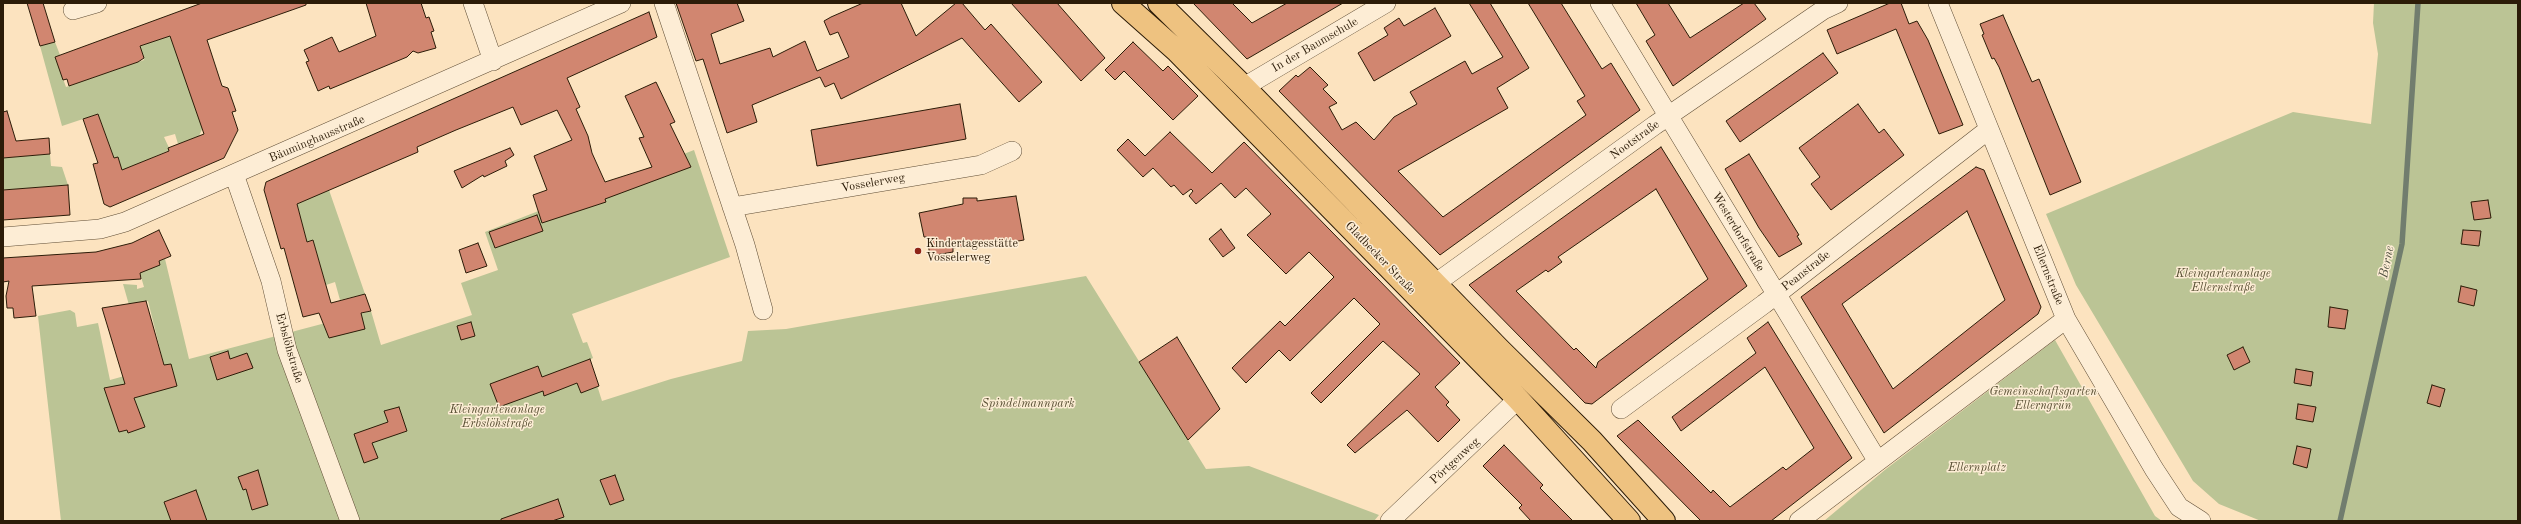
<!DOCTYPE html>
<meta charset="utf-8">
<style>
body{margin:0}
#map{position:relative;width:2521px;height:524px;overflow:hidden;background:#fce3bf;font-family:"Old Standard TT",serif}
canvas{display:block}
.frame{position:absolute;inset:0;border:4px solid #2c1c08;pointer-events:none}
</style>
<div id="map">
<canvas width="2521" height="524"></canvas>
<div class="frame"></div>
</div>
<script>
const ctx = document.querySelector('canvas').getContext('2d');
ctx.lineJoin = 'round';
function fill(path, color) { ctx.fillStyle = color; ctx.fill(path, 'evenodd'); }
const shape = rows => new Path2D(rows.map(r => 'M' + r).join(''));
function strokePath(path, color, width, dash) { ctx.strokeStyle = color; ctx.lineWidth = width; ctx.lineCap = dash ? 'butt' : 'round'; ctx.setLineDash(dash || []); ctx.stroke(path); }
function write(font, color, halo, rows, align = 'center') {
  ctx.font = font + ' "Old Standard TT",serif'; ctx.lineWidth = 3; ctx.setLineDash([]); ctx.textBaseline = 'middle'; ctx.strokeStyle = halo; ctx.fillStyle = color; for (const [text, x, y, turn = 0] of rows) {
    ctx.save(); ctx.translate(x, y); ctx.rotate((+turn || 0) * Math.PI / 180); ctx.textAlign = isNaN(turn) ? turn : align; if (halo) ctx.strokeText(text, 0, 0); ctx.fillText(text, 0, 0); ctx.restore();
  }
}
fill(shape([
 [2374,3,2518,3,2518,521,2261,521,2219,504,2193,481,2076,285,2046,214,2293,112,2371,124,2378,54,2373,23],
 [166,23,203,127,199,136,178,144,175,134,164,137,170,150,128,168,123,173,118,157,114,158,98,114,62,126,40,46,55,42,60,55,55,57,66,87,144,60,140,46,146,44],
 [694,150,730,257,572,314,583,343,587,342,593,358,589,360,602,401,671,379,742,361,748,331,786,329,1086,276,1206,469,1249,466,1379,515,1374,521,61,521,38,316,70,310,75,313,77,327,98,323,110,380,164,365,148,301,129,305,123,284,137,285,137,289,144,287,139,270,160,265,158,261,165,259,189,359,371,311,381,345,472,315,461,283,498,270,485,232],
 [50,154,51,166,62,167,68,185,3,190,3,158],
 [329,190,365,294,340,300,335,282,326,285,313,240,307,242,296,200],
 [2055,340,2155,516,2162,521,1824,521,1886,469]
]), '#bbc495');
strokePath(shape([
 [2340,521,2402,244,2418,3]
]), '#717d6e', 5.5);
const building = shape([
 [27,3,43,3,55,42,40,46,27,3],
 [202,3,306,3,306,5,207,40,222,86,228,88,236,111,232,112,238,130,224,158,110,207,104,204,93,164,98,163,83,119,98,114,114,158,118,157,122,170,169,151,168,148,204,134,170,36,140,46,144,58,138,62,69,86,67,79,63,80,55,57,202,3],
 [366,3,421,3,426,18,429,17,434,31,431,32,436,48,418,53,413,51,407,57,330,89,329,86,318,91,306,62,309,61,304,50,332,37,339,52,376,36,366,3],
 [676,3,737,3,744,21,711,34,720,64,770,48,773,57,805,41,817,71,849,57,838,32,830,35,824,21,831,17,863,3,901,3,916,36,956,3,962,3,985,30,991,24,1042,82,1019,102,962,38,841,99,834,83,825,87,820,77,752,105,757,122,727,133,703,59,696,61,676,3],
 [1011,3,1057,3,1105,58,1081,81,1011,3],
 [1193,3,1232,3,1252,23,1287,3,1343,3,1247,59,1193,3],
 [1469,3,1490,3,1529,68,1497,88,1508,108,1398,171,1443,217,1586,115,1577,101,1585,96,1528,3,1561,3,1602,69,1611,63,1640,110,1440,255,1279,91,1296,75,1298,77,1310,67,1328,85,1323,89,1337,103,1329,107,1342,130,1356,122,1374,140,1394,117,1417,104,1410,92,1465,61,1472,74,1503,57,1469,3],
 [1636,3,1668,3,1690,38,1744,3,1754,3,1766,19,1673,86,1646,41,1655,35,1636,3],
 [1890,3,1901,3,1909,24,1917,21,1928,40,1963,125,1939,134,1896,29,1837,54,1827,30,1890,3],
 [1435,8,1451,36,1374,81,1358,53,1388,35,1384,28,1399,18,1404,26,1435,8],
 [649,12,657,37,567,78,580,107,576,109,588,136,592,153,605,182,652,167,639,138,644,137,625,96,656,82,675,122,670,124,691,167,605,199,606,202,542,223,533,195,547,190,534,156,572,140,557,110,521,125,513,107,456,130,417,147,418,152,297,204,307,242,313,240,331,303,365,294,371,311,361,313,365,329,329,338,319,313,303,317,284,248,281,249,264,190,266,182,649,12],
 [2003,15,2032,82,2039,79,2081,182,2050,195,1999,67,1994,58,1992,59,1982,35,1984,34,1980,24,2003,15],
 [1133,42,1163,71,1168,66,1198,96,1173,120,1124,71,1115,80,1105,70,1133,42],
 [1823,53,1838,73,1740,142,1726,121,1823,53],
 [960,104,966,139,817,166,811,130,960,104],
 [1858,104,1879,133,1884,129,1904,155,1831,210,1811,184,1820,177,1799,148,1858,104],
 [7,111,16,141,49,138,50,154,3,158,3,112,7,111],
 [1170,132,1212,173,1244,142,1460,363,1435,387,1449,402,1446,405,1460,420,1438,442,1407,410,1355,453,1347,445,1420,374,1383,341,1321,403,1311,393,1380,324,1354,298,1290,361,1279,350,1246,383,1232,368,1280,321,1285,326,1334,277,1309,252,1286,274,1247,235,1271,214,1246,188,1235,198,1221,183,1196,204,1189,196,1193,191,1191,189,1183,195,1174,185,1171,187,1153,168,1143,177,1117,150,1128,139,1145,156,1170,132],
 [1661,147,1747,286,1592,404,1585,403,1469,285,1661,147],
 [1656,189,1708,279,1598,362,1596,368,1576,348,1574,350,1516,291,1546,270,1548,272,1562,262,1558,257,1656,189],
 [510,148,514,155,505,161,507,166,484,177,483,175,462,188,454,171,510,148],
 [1749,154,1799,235,1797,236,1802,244,1779,257,1759,228,1725,169,1749,154],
 [1976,167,1984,170,2041,307,2038,314,1884,433,1801,297,1976,167],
 [1967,211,2005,300,1893,389,1842,304,1967,211],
 [68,185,70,215,3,220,3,190,68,185],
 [1016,196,1024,240,1001,244,1000,240,953,248,953,252,930,256,927,237,924,237,919,213,963,204,963,198,977,198,977,201,1016,196],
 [2488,200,2491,218,2474,220,2471,202,2488,200],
 [537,215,543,231,495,248,489,232,537,215],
 [1221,229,1235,248,1223,257,1209,239,1221,229],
 [159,230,171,256,159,261,160,265,140,273,141,279,32,286,36,316,14,318,13,308,7,308,6,296,9,281,3,282,3,258,96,252,132,243,159,230],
 [2463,230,2481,231,2479,246,2461,244,2463,230],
 [478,243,487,266,466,273,459,250,478,243],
 [2461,286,2477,290,2474,306,2458,302,2461,286],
 [146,301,164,365,171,364,177,386,134,398,145,427,128,433,127,430,119,432,104,388,125,384,102,308,146,301],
 [2330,307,2348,310,2345,329,2328,327,2330,307],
 [471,322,475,336,461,340,457,326,471,322],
 [1768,322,1852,458,1771,521,1701,521,1617,436,1638,420,1711,493,1713,490,1730,507,1783,467,1786,470,1814,448,1765,367,1681,431,1672,417,1756,353,1747,338,1768,322],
 [1177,337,1220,409,1188,440,1139,362,1177,337],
 [2243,347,2250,362,2234,370,2227,355,2243,347],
 [228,351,230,359,247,353,253,368,217,380,210,357,228,351],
 [590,359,599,386,581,393,577,383,544,396,543,391,499,407,490,384,538,366,542,377,590,359],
 [2296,369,2313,372,2311,386,2294,383,2296,369],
 [2432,385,2445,389,2440,407,2427,403,2432,385],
 [2298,404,2316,407,2313,422,2296,419,2298,404],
 [399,407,407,431,372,443,378,458,364,463,354,434,388,422,384,411,399,407],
 [1504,445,1543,485,1540,488,1573,521,1531,521,1519,508,1522,505,1483,466,1504,445],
 [2297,446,2311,449,2307,468,2293,464,2297,446],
 [258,470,268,505,252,510,246,489,243,490,238,477,258,470],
 [615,475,624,500,610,505,600,480,615,475],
 [196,490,207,521,171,521,164,502,196,490],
 [558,499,564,517,552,521,501,521,501,519,558,499]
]);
fill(building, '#d18670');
strokePath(building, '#2c1c08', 1);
const minor = shape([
 [473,3,493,61],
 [664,3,745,245,763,310],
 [1600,3,1877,460],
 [1938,3,2066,319,2154,469,2179,507,2201,521],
 [73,10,97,3],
 [1244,87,1386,3],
 [234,174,271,281,287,350,350,521],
 [732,207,981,165,1012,151],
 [3,237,100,229,125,222,621,3],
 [1436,283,1655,125,1823,10,1838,3],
 [1621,409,1764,304,1988,130],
 [1390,521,1518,399],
 [1799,521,2066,319]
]);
const primary = shape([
 [1123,3,1177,51,1518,399,1629,521],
 [1159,3,1244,87,1499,349,1592,441,1664,521]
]);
strokePath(minor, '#604e36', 20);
strokePath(primary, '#2c1c08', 24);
strokePath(minor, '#fdedd5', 19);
strokePath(primary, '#eec280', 22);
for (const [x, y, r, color] of [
 [918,251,4,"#8f2418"]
]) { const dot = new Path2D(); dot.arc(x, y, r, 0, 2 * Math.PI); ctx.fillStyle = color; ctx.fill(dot); strokePath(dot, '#fdedd5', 1.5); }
write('12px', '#2c1c08', '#fdedd5', [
 ["In der Baumschule",1315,45,-30],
 ["Bäuminghausstraße",317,139,-23],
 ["Nootstraße",1635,140,-36],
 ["Vosselerweg",873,183,-10],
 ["Westerdorfstraße",1738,232,59],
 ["Gladbecker Straße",1380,258,46],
 ["Peanstraße",1806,271,-38],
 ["Ellernstraße",2048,275,68],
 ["Erbslöhstraße",289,348,74],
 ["Pörtgenweg",1455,461,-43]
]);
write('12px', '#2c1c08', '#fdedd5', [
 ["Kindertagesstätte",926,244],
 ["Vosselerweg",926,258]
], 'left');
write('italic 12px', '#574e32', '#fdedd5', [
 ["Kleingartenanlage",2223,274],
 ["Ellernstraße",2223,288],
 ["Gemeinschaftsgarten",2043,392],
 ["Ellerngrün",2043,406],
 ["Spindelmannpark",1028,404],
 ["Kleingartenanlage",497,410],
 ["Erbslöhstraße",497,424],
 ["Ellernplatz",1977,468]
]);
write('italic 13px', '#545544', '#fdedd5', [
 ["Berne",2387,262,-78]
]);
</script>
